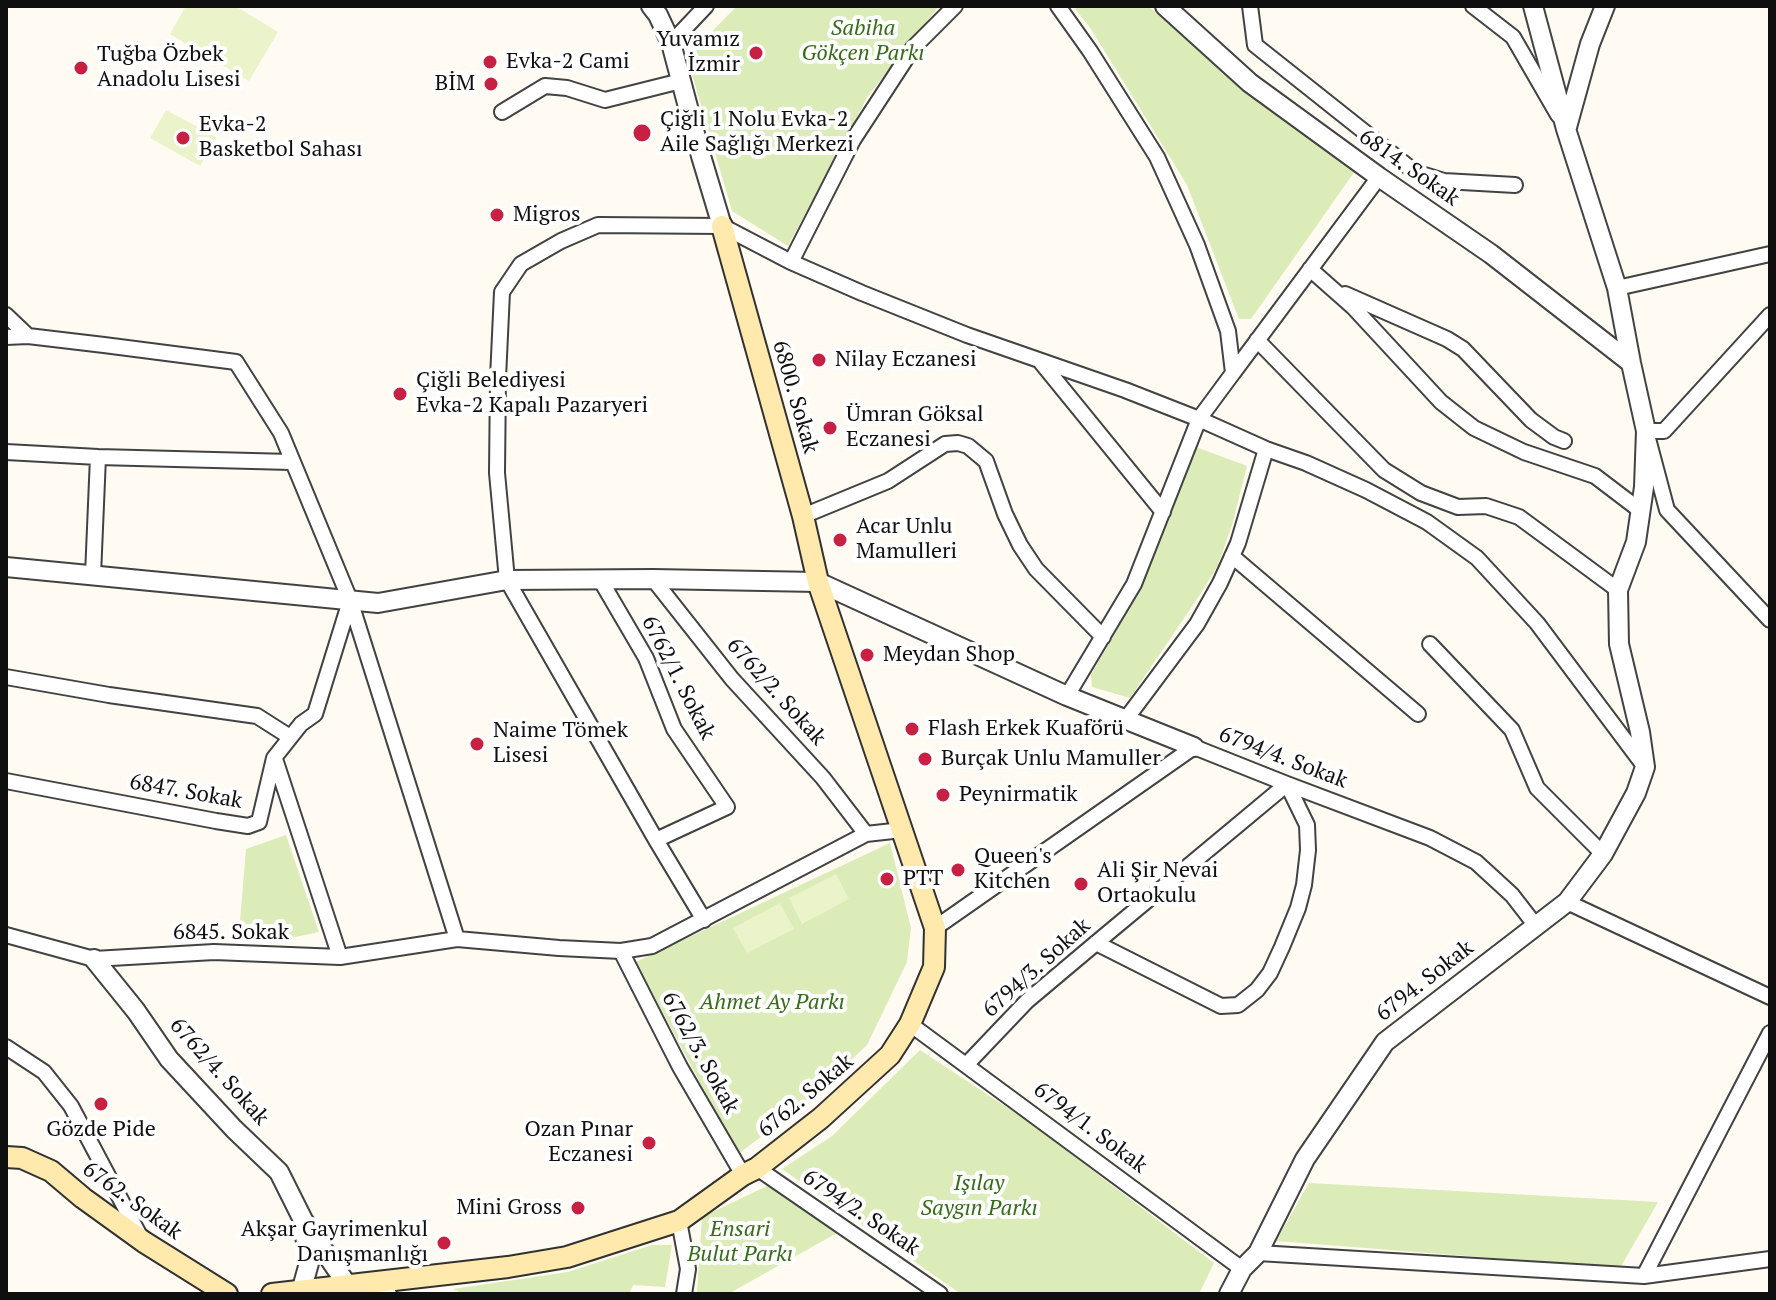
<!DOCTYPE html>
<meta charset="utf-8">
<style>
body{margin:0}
#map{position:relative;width:1776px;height:1300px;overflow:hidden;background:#fffaf2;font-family:"PT Serif",serif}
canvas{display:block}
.frame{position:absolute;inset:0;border:8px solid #0f0f0f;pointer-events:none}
</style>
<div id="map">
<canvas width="1776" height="1300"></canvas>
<div class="frame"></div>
</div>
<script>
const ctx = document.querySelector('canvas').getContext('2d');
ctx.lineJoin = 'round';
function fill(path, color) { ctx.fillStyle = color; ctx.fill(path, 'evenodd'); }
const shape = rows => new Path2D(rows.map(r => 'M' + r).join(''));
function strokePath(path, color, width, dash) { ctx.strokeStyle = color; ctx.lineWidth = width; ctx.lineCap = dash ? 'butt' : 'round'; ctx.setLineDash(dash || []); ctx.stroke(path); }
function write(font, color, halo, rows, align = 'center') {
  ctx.font = font + ' "PT Serif",serif'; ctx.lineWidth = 8; ctx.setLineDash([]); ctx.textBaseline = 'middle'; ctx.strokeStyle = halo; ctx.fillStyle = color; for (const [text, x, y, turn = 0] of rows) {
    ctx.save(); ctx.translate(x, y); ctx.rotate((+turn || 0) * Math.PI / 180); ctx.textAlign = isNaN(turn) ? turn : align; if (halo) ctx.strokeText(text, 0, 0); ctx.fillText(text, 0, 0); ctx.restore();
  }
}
fill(shape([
 [737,6,939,6,868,96,788,246,732,211,687,57],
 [1073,6,1148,6,1355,171,1251,319,1239,319,1187,185,1091,29],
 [1196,447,1247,466,1232,525,1218,565,1201,593,1130,698,1092,687,1091,675,1141,588,1172,512],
 [286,835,319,932,295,937,239,933,246,849],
 [890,843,911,928,907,962,867,1045,805,1104,738,1154,636,962],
 [920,1050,1029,1122,1214,1263,1199,1294,961,1294,782,1169,832,1136],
 [1309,1183,1658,1202,1620,1268,1276,1241],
 [769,1185,837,1233,728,1294,697,1294,702,1217],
 [652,1245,672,1245,665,1287,633,1285,629,1294,464,1294,453,1289,568,1272]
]), '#dbecb9');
fill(shape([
 [186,6,235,6,278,32,249,81,170,34],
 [166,110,216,137,200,166,150,138],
 [836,874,849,899,802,924,789,898],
 [780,903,794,929,747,953,733,928]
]), '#ebf3cb');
const minor = shape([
 [1058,6,1090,51,1157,157,1197,245,1228,331,1233,373,1199,419,1134,584,1067,696],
 [1250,6,1255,45,1415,172,1444,181,1515,185],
 [1473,6,1513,37,1558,115],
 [671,43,706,6],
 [502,112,545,86,567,88,605,100,681,81],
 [791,262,853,140,913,48,955,6],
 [1310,269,1353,307,1441,402,1474,428,1524,452,1595,476,1641,511],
 [1617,288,1770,254],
 [1345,294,1447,339,1463,349,1531,420,1554,437,1564,441],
 [6,315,28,336],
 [1770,315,1664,431,1646,431,1667,510,1770,620],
 [6,337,28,336,104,345,236,362,281,433,350,600,457,939],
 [1257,340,1384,470,1421,493,1458,507,1486,506,1519,517,1618,590],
 [1040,361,1163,512],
 [1233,373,1379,177],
 [6,452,98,457,291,462],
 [803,516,888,481,945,444,958,443,968,446,986,461,1005,514,1020,545,1036,569,1103,637],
 [1232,556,1418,714],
 [93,575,98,457],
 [653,579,732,679,823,778,866,834],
 [601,581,646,658,674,729,727,807,656,840],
 [1430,644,1512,730,1537,788,1603,854],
 [6,677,109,695,257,716,290,737],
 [1126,719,1197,624,1220,583,1238,543,1266,449],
 [275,759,340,957],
 [6,781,216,821,248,826,259,822,274,758,301,724,315,714,350,601],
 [1567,902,1770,997],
 [704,920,656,840,507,580,497,473,498,378,502,292,521,264,561,241,598,225,722,226,791,262,862,293,967,335,1125,390,1199,419,1266,449,1306,463,1366,490,1427,522,1477,558,1537,623,1645,767],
 [935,928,1194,747,1287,784,1430,838,1476,862,1512,895,1536,926],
 [6,935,94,959,214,952,340,957,457,939,559,948,621,951,652,946,866,834,902,830],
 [621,951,680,1067,743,1175],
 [910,1024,1242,1269],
 [6,1047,44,1072,71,1106,140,1236],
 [967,1064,1027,1001,1096,943,1287,784,1307,825,1308,850,1304,885,1298,908,1282,947,1270,973,1257,990,1238,1005,1221,1006,1096,943],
 [757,1168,940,1294],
 [679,1221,688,1269,684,1294],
 [1258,1253,1644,1276,1770,1033],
 [1644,1276,1770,1259],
 [377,1283,389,1294]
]);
const tertiary = shape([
 [651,6,658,15,671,43,701,156,722,226],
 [1165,6,1250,83,1379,177,1491,254,1631,363],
 [1567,127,1590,44,1605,6],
 [6,567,378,603,507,580,653,579,818,582,1067,696,1194,747],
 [94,959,136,1011,169,1059,234,1129,279,1172,303,1220,348,1286],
 [301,1292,309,1263,303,1222],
 [1229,1294,1242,1269,1258,1253,1305,1159,1385,1042,1567,902,1603,854,1636,793,1645,767,1640,732,1619,644,1618,590,1636,542,1644,487,1646,431,1631,363,1617,288,1566,129,1533,6]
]);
const secondary = shape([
 [6,1157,22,1158,51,1171,83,1198,144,1242,227,1294],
 [272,1294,508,1267,567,1257,679,1221,743,1175,757,1168,821,1118,890,1055,910,1024,934,967,935,928,818,582,803,516,722,226]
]);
strokePath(minor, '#424242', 18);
strokePath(tertiary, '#424242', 22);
strokePath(secondary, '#313131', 24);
strokePath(minor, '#fff', 14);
strokePath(tertiary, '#fff', 18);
strokePath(secondary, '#ffe9ad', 20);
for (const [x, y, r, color] of [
 [756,53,8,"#c62042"],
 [490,62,8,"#c62042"],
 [81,68,8,"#c62042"],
 [491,84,8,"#c62042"],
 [642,133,10,"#c62042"],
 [183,138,8,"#c62042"],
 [497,215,8,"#c62042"],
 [819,360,8,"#c62042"],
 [400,394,8,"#c62042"],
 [830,428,8,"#c62042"],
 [840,540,8,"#c62042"],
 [867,655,8,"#c62042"],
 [912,729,8,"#c62042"],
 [477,744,8,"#c62042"],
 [925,759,8,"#c62042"],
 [943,795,8,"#c62042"],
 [958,870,8,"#c62042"],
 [887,879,8,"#c62042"],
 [1081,884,8,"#c62042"],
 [101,1104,8,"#c62042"],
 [649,1143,8,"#c62042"],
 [578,1208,8,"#c62042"],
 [444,1243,8,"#c62042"]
]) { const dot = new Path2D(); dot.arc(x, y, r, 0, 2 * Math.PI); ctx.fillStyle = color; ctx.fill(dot); strokePath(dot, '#fff', 3); }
write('italic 22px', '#386b1c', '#fff', [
 ["Sabiha",863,29],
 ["Gökçen Parkı",863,54],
 ["Ahmet Ay Parkı",772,1003],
 ["Işılay",979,1184],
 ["Saygın Parkı",979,1209],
 ["Ensari",740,1230],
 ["Bulut Parkı",740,1255]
]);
write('22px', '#0f0f0f', '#fff', [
 ["Yuvamız",740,40,"right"],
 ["İzmir",740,65,"right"],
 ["Tuğba Özbek",97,55],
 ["Anadolu Lisesi",97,80],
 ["Evka-2 Cami",506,62],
 ["BİM",475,84,"right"],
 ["Çiğli 1 Nolu Evka-2",660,120],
 ["Aile Sağlığı Merkezi",660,145],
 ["Evka-2",199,125],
 ["Basketbol Sahası",199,150],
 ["Migros",513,215],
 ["Nilay Eczanesi",835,360],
 ["Çiğli Belediyesi",416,381],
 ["Evka-2 Kapalı Pazaryeri",416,406],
 ["Ümran Göksal",846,415],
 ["Eczanesi",846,440],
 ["Acar Unlu",856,527],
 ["Mamulleri",856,552],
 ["Meydan Shop",883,655],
 ["Flash Erkek Kuaförü",928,729],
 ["Naime Tömek",493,731],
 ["Lisesi",493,756],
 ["Burçak Unlu Mamuller",941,759],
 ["Peynirmatik",959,795],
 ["Queen's",974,857],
 ["Kitchen",974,882],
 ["Ali Şir Nevai",1097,871],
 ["Ortaokulu",1097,896],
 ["PTT",903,879],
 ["Gözde Pide",101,1130,"center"],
 ["Ozan Pınar",633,1130,"right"],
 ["Eczanesi",633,1155,"right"],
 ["Mini Gross",562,1208,"right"],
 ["Akşar Gayrimenkul",428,1230,"right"],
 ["Danışmanlığı",428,1255,"right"]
], 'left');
write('22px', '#0f0f0f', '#fff', [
 ["6814. Sokak",1409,168,35],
 ["6800. Sokak",795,397,74],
 ["6762/1. Sokak",678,678,63],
 ["6762/2. Sokak",776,692,48],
 ["6794/4. Sokak",1283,758,21],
 ["6847. Sokak",186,792,10],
 ["6845. Sokak",231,933],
 ["6794/3. Sokak",1037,968,-42],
 ["6794. Sokak",1425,981,-38],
 ["6762/3. Sokak",700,1053,61],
 ["6762/4. Sokak",219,1072,48],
 ["6762. Sokak",806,1096,-40],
 ["6794/1. Sokak",1090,1128,37],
 ["6762. Sokak",132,1201,36],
 ["6794/2. Sokak",861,1213,34]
]);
</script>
